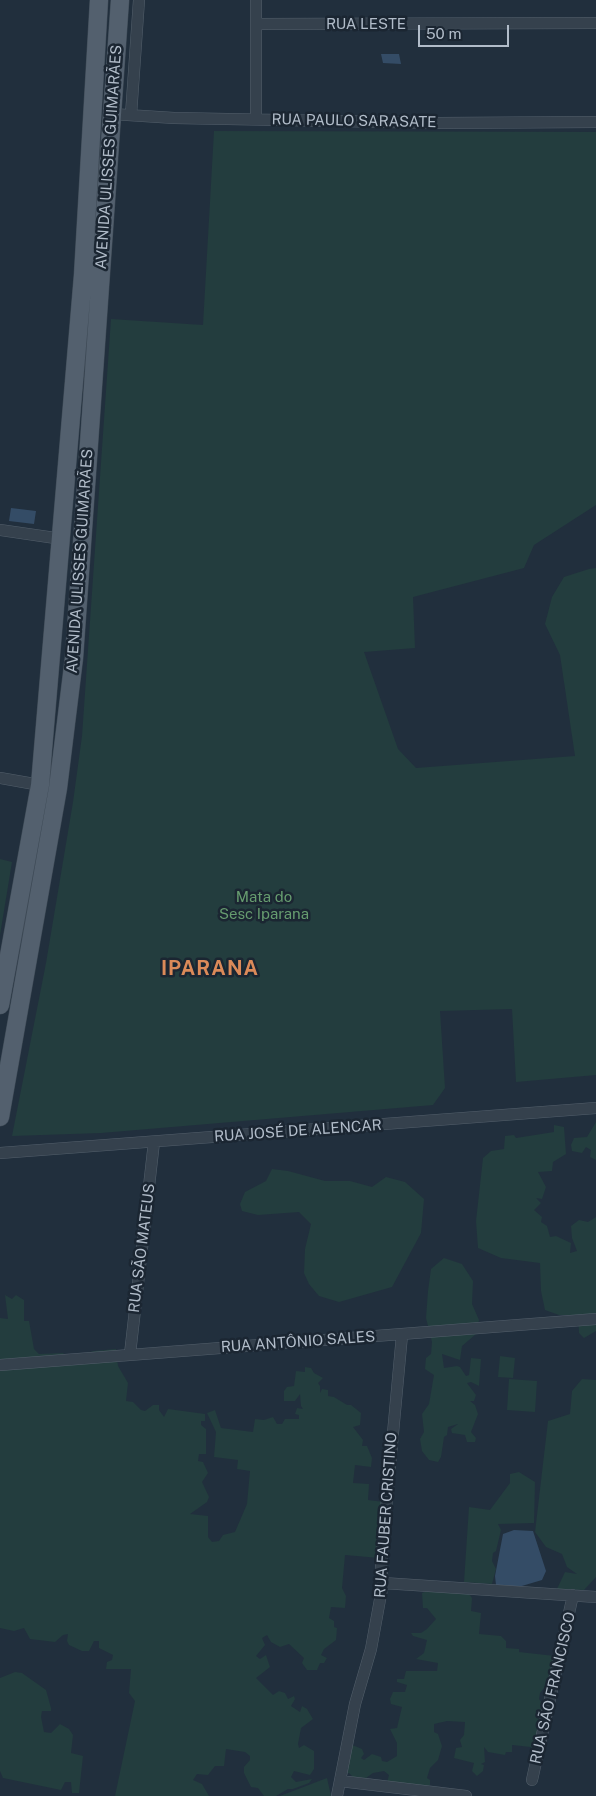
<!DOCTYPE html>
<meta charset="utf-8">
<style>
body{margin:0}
#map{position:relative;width:596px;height:1796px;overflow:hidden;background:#212f3d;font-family:"Public Sans",sans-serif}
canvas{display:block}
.scale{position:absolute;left:418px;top:25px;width:91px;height:22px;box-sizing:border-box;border:2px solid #b1bcc9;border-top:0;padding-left:6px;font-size:15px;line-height:18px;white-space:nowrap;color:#b1bcc9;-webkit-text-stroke:4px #1b2632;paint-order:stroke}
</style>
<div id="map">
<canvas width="596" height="1796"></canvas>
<div class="scale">50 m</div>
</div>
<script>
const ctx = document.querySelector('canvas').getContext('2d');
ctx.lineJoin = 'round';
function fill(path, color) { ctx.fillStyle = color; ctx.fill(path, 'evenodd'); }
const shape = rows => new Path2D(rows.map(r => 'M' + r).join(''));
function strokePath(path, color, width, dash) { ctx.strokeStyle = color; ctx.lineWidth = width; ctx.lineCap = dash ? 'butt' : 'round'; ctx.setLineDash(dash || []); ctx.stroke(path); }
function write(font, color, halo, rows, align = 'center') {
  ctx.font = font + ' "Public Sans",sans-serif'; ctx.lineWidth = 5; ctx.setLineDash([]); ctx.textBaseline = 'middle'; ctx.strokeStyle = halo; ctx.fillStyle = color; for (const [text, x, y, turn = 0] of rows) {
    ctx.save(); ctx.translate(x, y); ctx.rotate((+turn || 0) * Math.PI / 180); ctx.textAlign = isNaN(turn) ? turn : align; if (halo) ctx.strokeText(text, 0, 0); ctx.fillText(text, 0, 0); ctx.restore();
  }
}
fill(shape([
 [214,131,596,132,596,505,534,545,524,568,413,597,415,648,364,652,398,749,416,768,575,756,560,655,545,624,552,597,564,577,589,569,596,568,596,1075,516,1082,512,1009,440,1011,445,1088,433,1105,101,1133,12,1136,46,963,73,802,82,736,111,319,203,325],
 [0,859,12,862,0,935],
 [596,1122,596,1160,590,1157,591,1150,586,1147,582,1153,572,1151,571,1145,574,1138,587,1137],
 [554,1125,564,1127,566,1154,553,1162,552,1171,538,1172,546,1187,542,1199,536,1198,541,1203,534,1210,542,1217,541,1222,547,1226,550,1237,556,1236,571,1243,570,1253,577,1251,572,1238,571,1226,579,1220,588,1222,596,1217,596,1331,584,1338,579,1333,578,1315,559,1315,545,1310,541,1291,540,1263,501,1258,478,1248,476,1221,483,1158,491,1151,504,1149,505,1136,514,1135,516,1138,554,1132],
 [272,1169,288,1171,325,1181,350,1181,372,1187,386,1177,405,1182,424,1199,421,1233,392,1287,339,1302,319,1296,309,1284,304,1273,305,1249,311,1224,299,1212,258,1215,242,1211,240,1204,245,1192,266,1181],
 [444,1258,462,1264,473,1281,472,1304,479,1320,476,1334,462,1346,460,1360,442,1354,444,1368,457,1366,460,1367,466,1376,469,1375,471,1358,481,1359,479,1386,471,1382,467,1383,476,1395,474,1401,470,1401,475,1405,478,1414,471,1432,476,1438,475,1442,467,1442,465,1435,452,1433,451,1429,458,1424,448,1427,447,1435,444,1437,441,1457,438,1462,429,1460,422,1451,420,1439,424,1432,422,1414,429,1404,434,1375,425,1369,426,1358,431,1354,432,1342,426,1318,428,1291,431,1269],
 [5,1295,12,1299,16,1295,24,1300,24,1321,29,1321,34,1349,39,1354,63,1353,68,1358,94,1351,116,1349,118,1366,128,1383,126,1401,133,1402,141,1410,145,1411,153,1405,159,1405,159,1410,164,1417,168,1409,205,1414,205,1421,201,1421,201,1425,206,1429,206,1454,199,1454,198,1461,203,1462,208,1473,202,1482,209,1497,207,1502,190,1514,208,1516,208,1537,212,1542,219,1541,223,1535,235,1532,247,1504,250,1471,237,1469,238,1460,214,1457,216,1432,207,1413,215,1410,221,1428,253,1432,255,1419,264,1420,273,1417,277,1424,282,1424,285,1419,299,1419,299,1415,295,1414,297,1408,303,1409,301,1406,300,1394,295,1401,284,1401,284,1391,287,1387,294,1386,296,1371,305,1372,305,1367,311,1368,314,1373,323,1378,318,1383,320,1386,320,1393,322,1389,328,1390,328,1396,334,1397,347,1405,351,1405,361,1413,360,1425,353,1427,363,1440,362,1446,367,1446,372,1458,371,1467,355,1465,353,1483,369,1484,368,1500,384,1502,379,1558,345,1555,342,1588,346,1596,345,1608,331,1607,329,1618,334,1621,334,1627,337,1628,336,1640,324,1649,321,1655,327,1658,324,1663,320,1663,317,1670,307,1670,302,1663,304,1658,289,1644,280,1647,271,1642,267,1635,262,1638,265,1645,256,1656,260,1659,266,1655,270,1667,256,1678,273,1695,279,1691,285,1693,288,1699,294,1696,295,1699,291,1706,300,1712,302,1706,307,1709,313,1719,301,1728,298,1744,299,1748,304,1745,314,1751,314,1769,310,1775,294,1771,291,1777,296,1782,312,1779,309,1783,293,1789,288,1789,276,1796,264,1796,258,1788,251,1787,244,1773,244,1767,250,1760,250,1756,245,1752,226,1749,224,1766,215,1766,208,1775,197,1774,193,1780,202,1784,209,1796,115,1796,135,1701,129,1693,131,1669,106,1669,107,1662,112,1660,113,1655,99,1648,99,1641,94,1641,89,1651,82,1651,69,1645,67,1641,68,1634,63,1635,55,1642,30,1639,24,1628,14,1631,0,1628,0,1318,8,1319],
 [500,1356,515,1358,513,1378,498,1377],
 [509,1379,537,1381,535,1412,507,1410],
 [582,1379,596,1380,596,1577,584,1590,557,1589,565,1572,577,1574,567,1567,562,1554,546,1547,535,1532,548,1421,570,1414,572,1391],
 [519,1472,535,1482,534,1523,498,1524,501,1530,496,1551,493,1553,492,1561,496,1569,492,1584,464,1582,469,1507,490,1510,510,1483,510,1474],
 [427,1591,467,1591,472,1598,471,1611,481,1613,479,1634,501,1636,506,1641,506,1648,519,1649,519,1652,555,1656,553,1670,548,1675,553,1677,540,1693,539,1699,546,1708,532,1760,530,1757,531,1747,512,1745,512,1752,506,1752,505,1755,488,1752,484,1747,485,1762,481,1764,484,1765,483,1771,477,1776,472,1771,474,1763,454,1758,456,1748,462,1747,460,1740,464,1735,465,1722,447,1721,434,1724,434,1732,438,1734,442,1746,438,1760,430,1768,427,1778,430,1780,430,1785,424,1787,387,1783,389,1775,384,1771,373,1773,366,1778,353,1777,349,1773,345,1774,350,1744,362,1749,364,1754,361,1758,364,1760,372,1754,381,1757,382,1761,387,1762,397,1756,397,1743,390,1729,397,1728,402,1707,391,1704,390,1699,393,1692,405,1692,407,1685,397,1682,397,1679,404,1679,406,1671,437,1671,438,1663,416,1659,424,1653,427,1640,413,1636,411,1633,421,1633,427,1629,436,1619,427,1608,423,1608,422,1593],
 [15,1672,22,1673,46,1690,51,1708,51,1711,42,1711,41,1717,44,1732,51,1733,60,1724,69,1729,73,1735,71,1753,83,1756,79,1793,72,1793,71,1782,65,1782,61,1790,3,1778,0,1771,0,1678],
 [327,1778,331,1796,280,1796]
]), '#233d3e');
fill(shape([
 [381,54,399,54,401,64,383,63],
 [11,508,36,511,34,524,9,521],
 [514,1530,533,1531,546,1571,542,1580,515,1588,496,1585,495,1576,503,1534]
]), '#344c66');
const street = shape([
 [256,0,256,119],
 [256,24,596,23],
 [112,114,174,118,439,123,596,122],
 [131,115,139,0],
 [0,530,62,539],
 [0,778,40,785],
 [0,1153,596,1108],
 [130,1354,154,1142],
 [0,1365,596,1319],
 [383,1583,596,1597],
 [532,1780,573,1595],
 [340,1781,466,1796],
 [337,1796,355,1704,371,1649,383,1583,381,1564,402,1335]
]);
const primary = shape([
 [0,1005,40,785,83,275,99,0],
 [0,1117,58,788,74,658,120,0]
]);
strokePath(street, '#535f6b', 12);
strokePath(primary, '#3e4a56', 19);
strokePath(street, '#35414d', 11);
strokePath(primary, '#53606e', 18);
write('15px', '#b1bcc9', '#1b2632', [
 ["RUA LESTE",366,24],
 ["RUA PAULO SARASATE",354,121,1],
 ["AVENIDA ULISSES GUIMARÃES",109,157,-86],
 ["AVENIDA ULISSES GUIMARÃES",80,561,-86],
 ["RUA JOSÉ DE ALENCAR",298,1131,-4],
 ["RUA SÃO MATEUS",142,1248,-83],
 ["RUA ANTÔNIO SALES",298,1342,-4],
 ["RUA FAUBER CRISTINO",386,1515,-86],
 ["RUA SÃO FRANCISCO",553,1688,-77]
]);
write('15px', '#669c6f', '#1b2632', [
 ["Mata do",264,897],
 ["Sesc Iparana",264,914]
]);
ctx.letterSpacing = '1px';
write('bold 20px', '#db8a59', '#1b2632', [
 ["IPARANA",210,969]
]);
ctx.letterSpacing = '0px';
</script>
